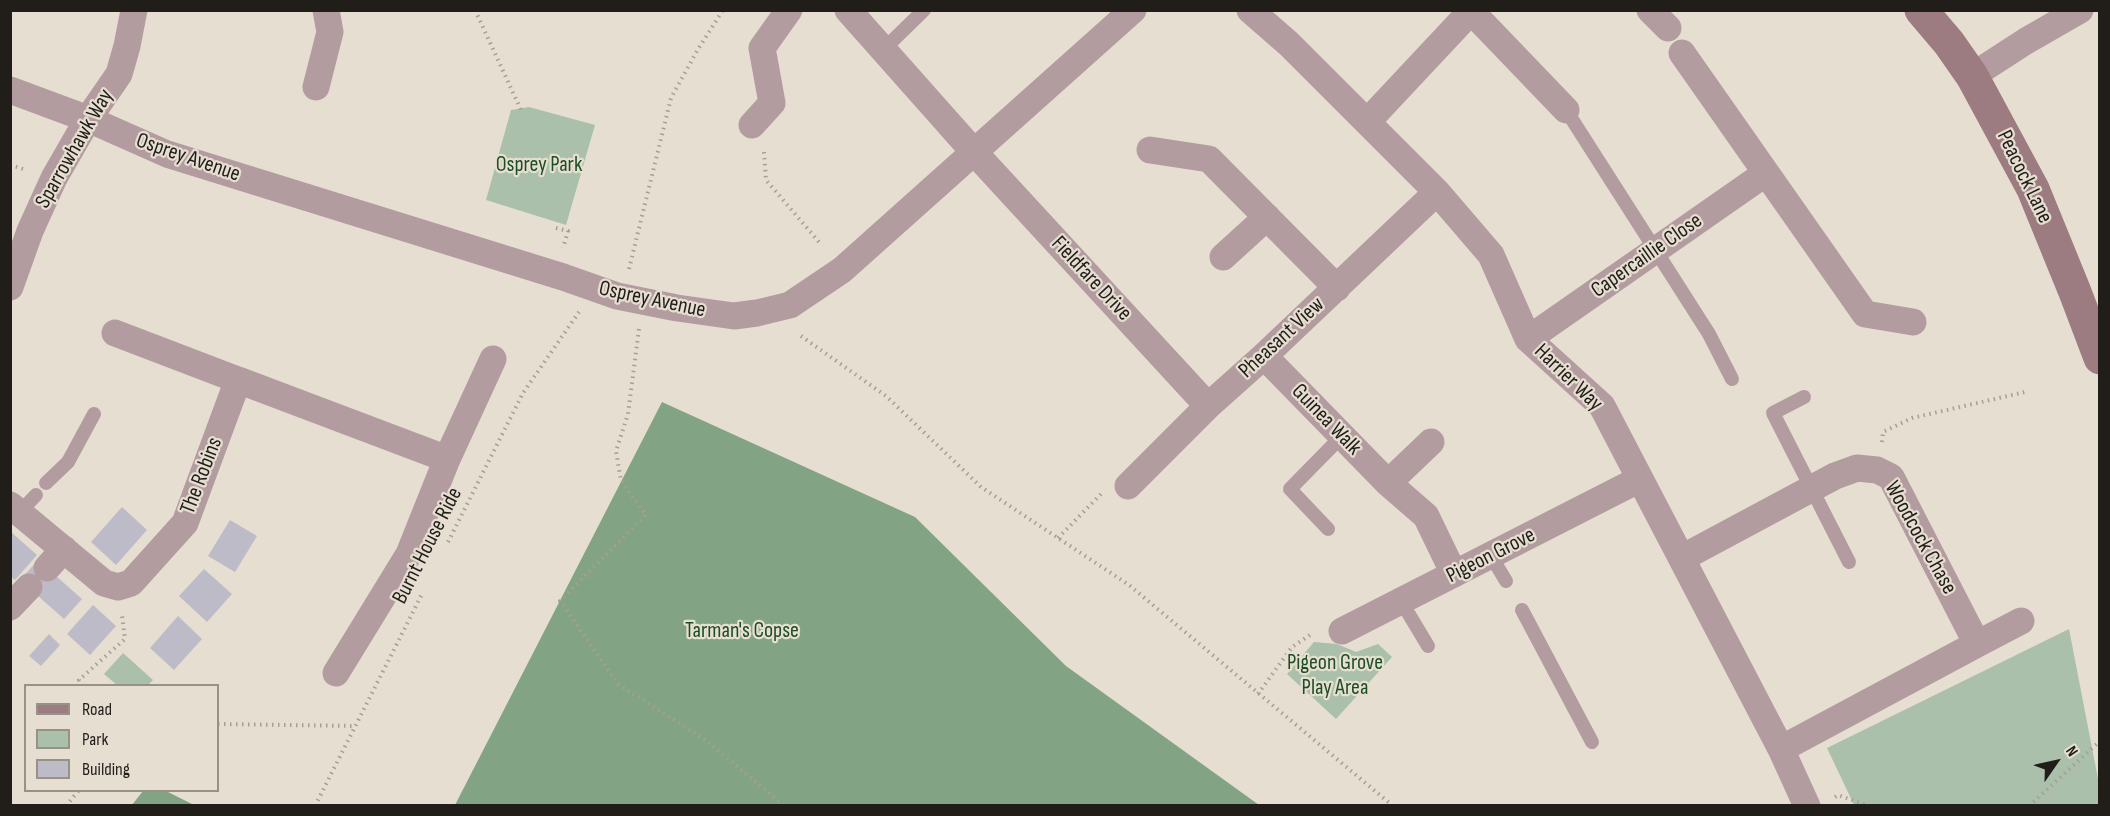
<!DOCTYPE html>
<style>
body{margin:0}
#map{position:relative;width:2110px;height:816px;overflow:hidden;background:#e6ded1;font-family:"Sofia Sans Condensed",sans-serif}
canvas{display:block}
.frame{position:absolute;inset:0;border:12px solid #211e1a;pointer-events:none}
.legend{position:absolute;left:24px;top:684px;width:195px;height:108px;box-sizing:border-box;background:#e6ded1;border:2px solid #979188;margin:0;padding:8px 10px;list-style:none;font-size:18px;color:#211e1a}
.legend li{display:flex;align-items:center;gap:12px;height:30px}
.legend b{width:30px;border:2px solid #979188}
.north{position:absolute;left:2026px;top:732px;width:60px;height:60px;-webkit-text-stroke:4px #e6ded1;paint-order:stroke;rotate:56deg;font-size:16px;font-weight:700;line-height:24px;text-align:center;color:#211e1a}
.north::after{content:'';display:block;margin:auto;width:21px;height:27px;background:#211e1a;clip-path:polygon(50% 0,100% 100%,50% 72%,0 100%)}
</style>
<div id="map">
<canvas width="2110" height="816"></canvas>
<div class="frame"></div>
<ul class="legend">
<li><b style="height:8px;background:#9c7c81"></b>Road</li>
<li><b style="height:16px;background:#aac0ab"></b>Park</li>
<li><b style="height:16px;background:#bebbc9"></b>Building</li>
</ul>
<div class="north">N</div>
</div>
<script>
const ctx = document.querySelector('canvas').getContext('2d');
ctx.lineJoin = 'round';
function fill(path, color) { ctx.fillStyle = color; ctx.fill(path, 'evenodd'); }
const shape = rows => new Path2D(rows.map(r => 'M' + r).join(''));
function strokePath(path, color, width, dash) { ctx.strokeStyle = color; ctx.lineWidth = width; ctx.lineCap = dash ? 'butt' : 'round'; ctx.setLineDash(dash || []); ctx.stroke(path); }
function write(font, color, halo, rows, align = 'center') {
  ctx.font = font + ' "Sofia Sans Condensed",sans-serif'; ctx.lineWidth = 4.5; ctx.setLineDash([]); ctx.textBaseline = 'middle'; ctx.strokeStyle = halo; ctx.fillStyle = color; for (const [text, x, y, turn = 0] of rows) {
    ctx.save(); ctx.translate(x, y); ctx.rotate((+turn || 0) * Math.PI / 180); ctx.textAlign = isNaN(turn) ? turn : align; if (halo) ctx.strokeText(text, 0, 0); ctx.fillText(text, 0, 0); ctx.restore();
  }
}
fill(shape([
 [529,107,595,125,566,225,486,200,511,110],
 [2069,629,2099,784,2099,805,1854,805,1827,748],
 [1314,642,1337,644,1356,652,1378,644,1392,657,1336,719,1287,674],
 [123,653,153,680,148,685,117,685,104,674]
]), '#aac0ab');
fill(shape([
 [662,402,915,517,1066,666,1259,805,455,805],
 [143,791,166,791,194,805,132,805]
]), '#82a484');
fill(shape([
 [122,507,147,530,116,565,91,542],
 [230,520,257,536,235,572,208,556],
 [10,531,37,555,15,580,10,576],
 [38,560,82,599,64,619,20,580],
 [204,569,232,594,207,622,179,596],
 [93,605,116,626,90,655,67,634],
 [178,616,202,639,174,670,150,648],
 [49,634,60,645,41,666,29,656]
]), '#bebbc9');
strokePath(shape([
 [475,10,521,110],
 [764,152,766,180,819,242],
 [10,165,27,170],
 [556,228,568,231,563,248],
 [629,269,671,98,697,51,723,10],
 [639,329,628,414,616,451,621,481,646,515,560,601,618,684,707,741,784,806],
 [801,336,886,396,981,487,1129,585,1393,806],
 [1882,442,1883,432,1912,418,2025,392],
 [1058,538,1102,493],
 [448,542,523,393,579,312],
 [83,686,79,680,125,639,122,615],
 [1258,694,1292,647,1313,633],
 [218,724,356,726],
 [1835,797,1838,795,1869,806],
 [66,806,79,790],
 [315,806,423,592],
 [2029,806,2100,741]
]), '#a69f95', 4, [1.5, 4.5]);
strokePath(shape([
 [883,50,924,10],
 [1566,110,1709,334,1732,379],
 [1804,397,1773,413,1849,562],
 [46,483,68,462,94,414],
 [19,513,36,495],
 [1328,529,1290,489,1342,436],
 [1491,556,1506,581],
 [1401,601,1428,646],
 [1522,610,1592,742]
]), '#b39ca0', 14);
strokePath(shape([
 [848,10,974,152,1208,406],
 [1250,10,1289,44,1437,192,1491,255,1528,339,1602,406,1781,749,1807,806],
 [1470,10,1566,110],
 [1650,10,1668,28],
 [1682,53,1865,314,1913,322],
 [1972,76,2026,41,2080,10],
 [316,87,330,32,326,10],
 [10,90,88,119,167,154,563,277,617,296,677,308,734,316,757,313,790,305,842,270,1133,10],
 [1368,121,1472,10],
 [752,125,772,103,762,48,789,10],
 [1150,150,1209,159,1337,288],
 [1223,257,1267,217],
 [10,287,30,231,54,178,88,119,119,74,127,46,134,10],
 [115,333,238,380],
 [1528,339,1766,173],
 [1264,356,1388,483,1426,516,1454,574],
 [447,459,493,359],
 [1388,483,1431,442],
 [1128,486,1208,406,1264,356,1437,192],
 [10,505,104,583,118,587,131,583,185,523,238,380,447,459,409,554,336,673],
 [1682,558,1835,476,1857,468,1877,470,1891,477,1977,644,1781,749],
 [47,568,64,549],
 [10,607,29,587],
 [1342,631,1640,479],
 [1977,644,2021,621]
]), '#b39ca0', 27);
strokePath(shape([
 [1921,10,1949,43,1972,76,2033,189,2075,292,2100,358]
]), '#9c7c81', 33);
write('22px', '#211e1a', '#e6ded1', [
 ["Sparrowhawk Way",75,149,-60],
 ["Osprey Avenue",188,158,19],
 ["Peacock Lane",2024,177,64],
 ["Capercaillie Close",1647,256,-35],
 ["Fieldfare Drive",1091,279,47],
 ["Osprey Avenue",652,300,12],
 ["Pheasant View",1282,338,-43],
 ["Harrier Way",1568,378,44],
 ["Guinea Walk",1326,420,46],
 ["The Robins",202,476,-69],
 ["Woodcock Chase",1920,538,61],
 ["Burnt House Ride",428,546,-63],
 ["Pigeon Grove",1491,556,-27]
]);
write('22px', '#1c4e23', '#e6ded1', [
 ["Osprey Park",539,165],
 ["Tarman's Copse",742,631],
 ["Pigeon Grove",1335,663],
 ["Play Area",1335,688]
]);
</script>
